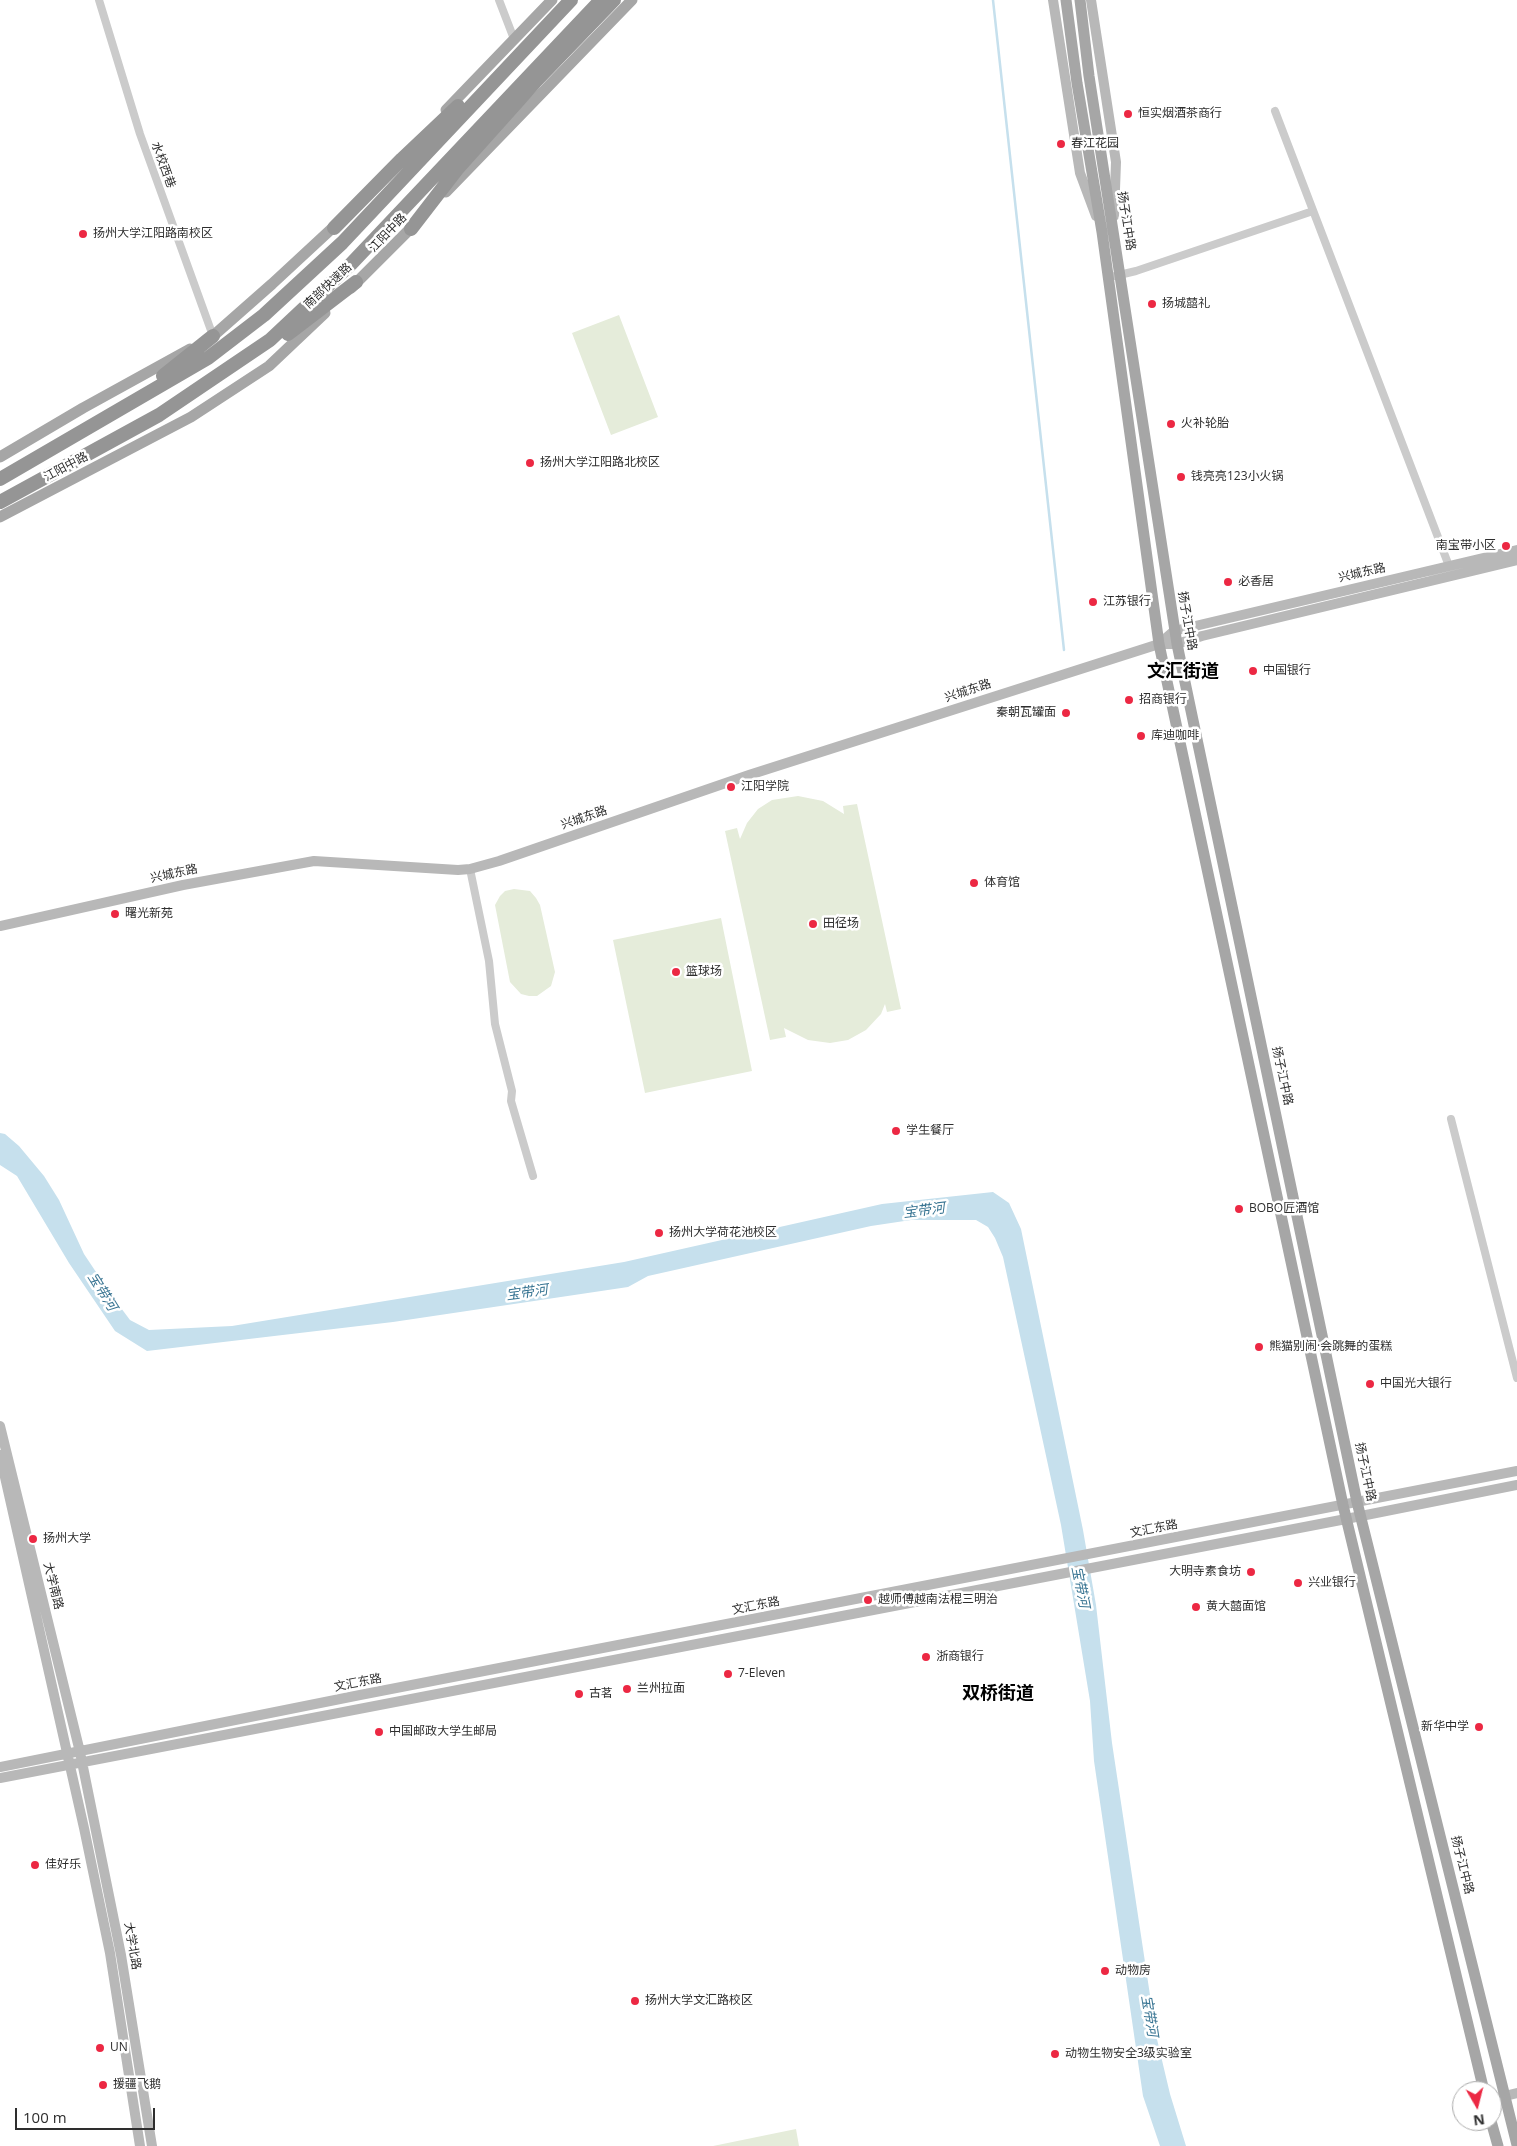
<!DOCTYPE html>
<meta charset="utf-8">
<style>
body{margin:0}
#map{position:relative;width:1517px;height:2146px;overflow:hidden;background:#fff;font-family:"Open Sans",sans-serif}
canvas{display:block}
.north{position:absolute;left:1452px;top:2081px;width:50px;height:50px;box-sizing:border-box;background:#fff;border:1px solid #ababab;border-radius:50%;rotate:172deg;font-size:14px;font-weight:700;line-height:20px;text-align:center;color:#2e2e2e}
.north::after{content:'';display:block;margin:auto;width:18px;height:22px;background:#ec2843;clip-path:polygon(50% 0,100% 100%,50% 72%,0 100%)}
.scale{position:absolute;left:15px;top:2108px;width:140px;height:22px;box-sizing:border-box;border:2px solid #2e2e2e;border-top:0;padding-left:6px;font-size:15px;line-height:18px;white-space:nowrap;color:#2e2e2e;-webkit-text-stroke:4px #fff;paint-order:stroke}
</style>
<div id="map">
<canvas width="1517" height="2146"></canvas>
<div class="north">N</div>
<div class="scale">100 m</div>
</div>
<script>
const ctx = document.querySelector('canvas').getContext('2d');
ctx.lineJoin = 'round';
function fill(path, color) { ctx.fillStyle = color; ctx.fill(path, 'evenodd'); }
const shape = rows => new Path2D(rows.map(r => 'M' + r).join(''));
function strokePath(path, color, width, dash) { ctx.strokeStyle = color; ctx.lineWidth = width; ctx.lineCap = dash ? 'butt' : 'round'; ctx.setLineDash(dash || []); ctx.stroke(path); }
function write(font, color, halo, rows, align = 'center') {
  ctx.font = font + ' "Open Sans","Noto Sans SC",sans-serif'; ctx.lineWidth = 5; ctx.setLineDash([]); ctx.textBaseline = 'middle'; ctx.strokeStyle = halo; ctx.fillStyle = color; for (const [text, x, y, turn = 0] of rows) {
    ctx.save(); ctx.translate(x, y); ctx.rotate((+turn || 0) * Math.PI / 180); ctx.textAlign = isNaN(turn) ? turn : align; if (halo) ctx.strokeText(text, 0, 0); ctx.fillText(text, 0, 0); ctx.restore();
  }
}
fill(shape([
 [619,315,658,417,611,435,572,333],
 [798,796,823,801,844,814,843,806,857,804,901,1009,887,1012,885,1004,881,1014,866,1030,848,1040,830,1043,808,1040,784,1028,786,1037,770,1040,725,831,737,828,740,839,747,823,758,809,772,800],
 [514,889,530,891,536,898,540,905,555,972,551,986,537,996,529,996,521,994,510,982,495,905,500,896,505,891],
 [721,918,752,1071,645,1093,613,940],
 [796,2129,799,2146,713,2146]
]), '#e5ecda');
fill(shape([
 [0,1133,5,1134,19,1146,44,1176,59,1200,84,1254,112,1296,130,1320,149,1330,232,1326,624,1262,882,1204,993,1192,1009,1203,1021,1229,1083,1530,1096,1605,1112,1743,1156,2035,1170,2094,1186,2146,1160,2146,1143,2096,1094,1761,1090,1701,1061,1525,1003,1257,995,1238,988,1227,976,1220,911,1220,871,1226,648,1276,628,1287,393,1322,147,1351,115,1331,69,1263,17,1176,0,1165]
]), '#c6e0ed');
strokePath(shape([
 [993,0,1064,650]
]), '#c6e0ed', 2.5);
strokePath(shape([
 [99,0,140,134,213,336],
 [499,0,514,39],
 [1275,111,1449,566],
 [1115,276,1136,271,1313,211],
 [470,869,489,961,495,1024,512,1091,511,1101,533,1176],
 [1451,1119,1517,1378]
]), '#cbcbcb', 8);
strokePath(shape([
 [1053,0,1080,173,1096,216],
 [1091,0,1116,162,1114,216],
 [1159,644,1174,631,1517,550],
 [0,926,183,885,314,861,458,870,470,869,499,861,749,775,1159,644,1177,644,1202,636,1517,560],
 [0,1426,80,1752,121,1955,152,2146],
 [0,1455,84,1828,110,1953,140,2146],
 [0,1767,360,1695,1517,1471],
 [0,1778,1346,1519,1517,1485],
 [1492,2099,1517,2093]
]), '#b8b8b8', 10);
strokePath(shape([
 [1066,0,1077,83,1102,232,1159,644,1343,1505,1484,2091],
 [1080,0,1089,76,1177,644,1357,1502,1517,2145],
 [446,110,552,0],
 [446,192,632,0],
 [351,288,416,223],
 [206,340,213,336,272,284,340,221],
 [0,457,83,408,190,349],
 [0,517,191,417,269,366,325,313],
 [1491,2121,1498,2146]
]), '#a6a6a6', 11);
strokePath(shape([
 [334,228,402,159,458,106],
 [411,229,458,168,535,82,614,0],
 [288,334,356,282],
 [163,376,213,336],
 [0,479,208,358,264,315,342,243,571,0],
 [0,502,159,415,270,340,351,264,601,0]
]), '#959595', 14);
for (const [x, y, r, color] of [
 [1128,114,5,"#ec2843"],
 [1061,144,5,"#ec2843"],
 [83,234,5,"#ec2843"],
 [1152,304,5,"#ec2843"],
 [1171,424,5,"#ec2843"],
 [530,463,5,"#ec2843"],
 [1181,477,5,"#ec2843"],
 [1506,546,5,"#ec2843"],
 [1228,582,5,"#ec2843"],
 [1093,602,5,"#ec2843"],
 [1253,671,5,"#ec2843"],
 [1129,700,5,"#ec2843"],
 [1066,713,5,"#ec2843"],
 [1141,736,5,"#ec2843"],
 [731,787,5,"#ec2843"],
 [974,883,5,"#ec2843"],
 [115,914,5,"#ec2843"],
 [813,924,5,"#ec2843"],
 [676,972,5,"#ec2843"],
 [896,1131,5,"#ec2843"],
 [1239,1209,5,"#ec2843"],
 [659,1233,5,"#ec2843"],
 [1259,1347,5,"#ec2843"],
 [1370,1384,5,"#ec2843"],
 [33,1539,5,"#ec2843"],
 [1251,1572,5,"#ec2843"],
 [1298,1583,5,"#ec2843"],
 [868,1600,5,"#ec2843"],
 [1196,1607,5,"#ec2843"],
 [926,1657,5,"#ec2843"],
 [728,1674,5,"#ec2843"],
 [627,1689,5,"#ec2843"],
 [579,1694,5,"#ec2843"],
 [1479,1727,5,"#ec2843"],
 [379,1732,5,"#ec2843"],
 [35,1865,5,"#ec2843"],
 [1105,1971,5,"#ec2843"],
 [635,2001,5,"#ec2843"],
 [100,2048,5,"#ec2843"],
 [1055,2054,5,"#ec2843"],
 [103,2085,5,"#ec2843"]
]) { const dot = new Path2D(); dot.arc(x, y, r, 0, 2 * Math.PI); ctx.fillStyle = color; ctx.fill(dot); strokePath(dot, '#fff', 2); }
write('12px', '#2e2e2e', '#fff', [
 ["恒实烟酒茶商行",1138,114],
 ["春江花园",1071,144],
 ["扬州大学江阳路南校区",93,234],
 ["扬城囍礼",1162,304],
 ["火补轮胎",1181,424],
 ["扬州大学江阳路北校区",540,463],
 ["钱亮亮123小火锅",1191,477],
 ["南宝带小区",1496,546,"right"],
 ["必香居",1238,582],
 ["江苏银行",1103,602],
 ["中国银行",1263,671],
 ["招商银行",1139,700],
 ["秦朝瓦罐面",1056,713,"right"],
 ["库迪咖啡",1151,736],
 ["江阳学院",741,787],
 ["体育馆",984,883],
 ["曙光新苑",125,914],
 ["田径场",823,924],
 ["篮球场",686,972],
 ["学生餐厅",906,1131],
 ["BOBO匠酒馆",1249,1209],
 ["扬州大学荷花池校区",669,1233],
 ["熊猫别闹·会跳舞的蛋糕",1269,1347],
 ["中国光大银行",1380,1384],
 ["扬州大学",43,1539],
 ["大明寺素食坊",1241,1572,"right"],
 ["兴业银行",1308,1583],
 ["越师傅越南法棍三明治",878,1600],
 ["黄大囍面馆",1206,1607],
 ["浙商银行",936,1657],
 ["7-Eleven",738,1674],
 ["兰州拉面",637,1689],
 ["古茗",589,1694],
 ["新华中学",1469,1727,"right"],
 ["中国邮政大学生邮局",389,1732],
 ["佳好乐",45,1865],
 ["动物房",1115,1971],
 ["扬州大学文汇路校区",645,2001],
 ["UN",110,2048],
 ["动物生物安全3级实验室",1065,2054],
 ["援疆飞鹅",113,2085]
], 'left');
write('12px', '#2e2e2e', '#fff', [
 ["水校西巷",163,165,70],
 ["扬子江中路",1126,221,81],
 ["江阳中路",388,233,-46],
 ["南部快速路",328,286,-43],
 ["江阳中路",66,467,-28],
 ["兴城东路",1362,573,-13],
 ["扬子江中路",1187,621,80],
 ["兴城东路",968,691,-18],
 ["兴城东路",584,818,-19],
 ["兴城东路",174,874,-12],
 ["扬子江中路",1282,1076,78],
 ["扬子江中路",1365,1472,78],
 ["文汇东路",1154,1529,-11],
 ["大学南路",53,1586,76],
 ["文汇东路",756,1606,-11],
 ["文汇东路",358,1683,-11],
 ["扬子江中路",1462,1865,76],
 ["大学北路",132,1946,80]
]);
write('italic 14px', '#397593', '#fff', [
 ["宝带河",924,1211,-7],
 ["宝带河",102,1292,58],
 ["宝带河",527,1293,-8],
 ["宝带河",1080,1587,79],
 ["宝带河",1149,2016,81]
]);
write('bold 18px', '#000', '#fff', [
 ["文汇街道",1183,672],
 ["双桥街道",998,1694]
]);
</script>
